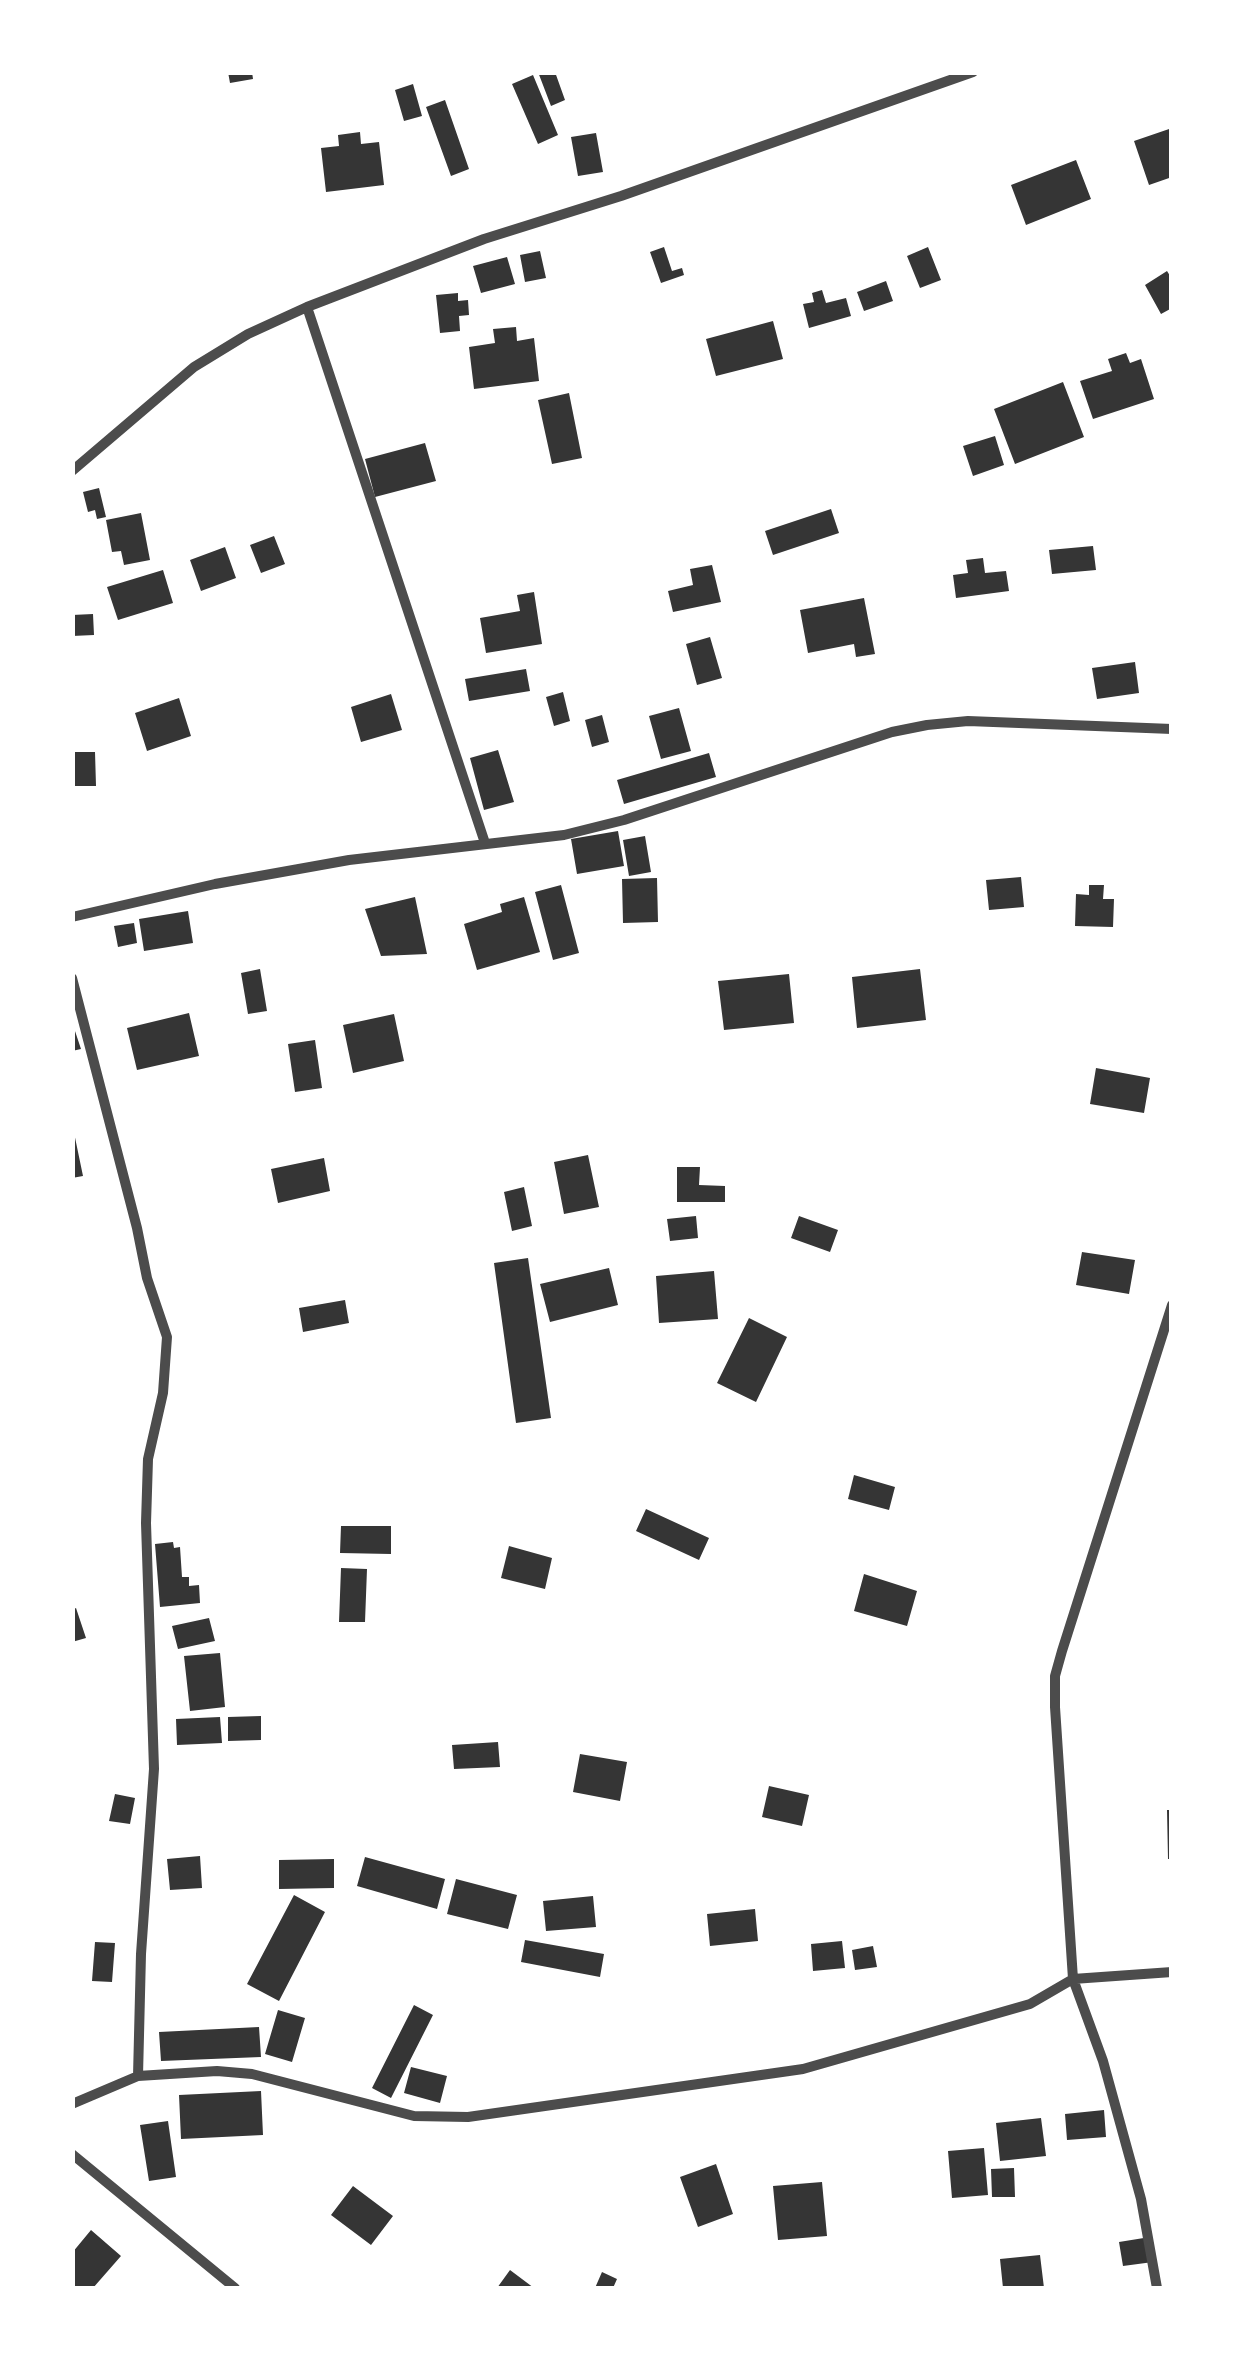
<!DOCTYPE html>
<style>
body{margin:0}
#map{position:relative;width:1244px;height:2361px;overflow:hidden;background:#fff;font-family:"Alegreya Sans",sans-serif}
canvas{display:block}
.frame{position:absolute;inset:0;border:75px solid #fff;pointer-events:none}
</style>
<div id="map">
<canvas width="1244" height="2361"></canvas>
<div class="frame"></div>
</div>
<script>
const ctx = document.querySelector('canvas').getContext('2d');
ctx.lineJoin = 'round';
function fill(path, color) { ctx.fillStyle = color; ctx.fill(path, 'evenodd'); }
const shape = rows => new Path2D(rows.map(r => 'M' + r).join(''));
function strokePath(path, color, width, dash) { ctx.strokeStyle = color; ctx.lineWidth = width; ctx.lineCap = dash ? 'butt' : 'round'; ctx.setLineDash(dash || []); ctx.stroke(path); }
fill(shape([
 [228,72,252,72,253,79,230,83],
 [538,72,555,72,565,100,551,106],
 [533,75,558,135,538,144,512,84],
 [413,84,422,116,404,121,395,90],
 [445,100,469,169,451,176,426,107],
 [1172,128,1172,177,1149,185,1134,141],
 [360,132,361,144,379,142,384,185,326,192,321,148,339,146,338,135],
 [596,133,603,172,578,176,571,137],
 [1076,160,1091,199,1026,225,1011,185],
 [664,247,672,271,682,268,684,275,661,283,650,252],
 [928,247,941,280,920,288,907,256],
 [540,251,546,278,525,282,520,255],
 [507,257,515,284,481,293,473,266],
 [1167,271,1172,279,1172,308,1161,314,1145,285],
 [886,281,893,301,864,311,857,292],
 [822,290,826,303,846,298,851,316,809,328,803,304,814,302,812,293],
 [458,293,458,301,468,300,469,315,459,316,460,331,440,333,436,295],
 [773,321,783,359,716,376,706,339],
 [516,327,517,341,534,338,539,381,474,389,469,347,495,343,493,329],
 [1126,353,1130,363,1141,359,1154,399,1093,419,1080,381,1112,371,1108,359],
 [1063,382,1084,437,1015,464,994,409],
 [569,393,582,458,552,464,538,400],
 [995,436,1004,465,973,476,963,446],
 [425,443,436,481,375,497,365,459],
 [99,488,106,517,97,519,95,510,88,512,83,492],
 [831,509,839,533,773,555,765,531],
 [141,513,150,560,124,565,121,551,112,552,106,520],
 [274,536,285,564,261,573,250,545],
 [1093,546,1096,570,1052,574,1049,550],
 [225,547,236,578,201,591,190,560],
 [983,558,985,573,1006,571,1009,591,956,598,953,575,968,573,966,560],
 [712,565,721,602,673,612,668,591,693,585,690,569],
 [163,570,173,603,118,620,107,587],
 [534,592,542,644,486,653,480,618,520,611,517,595],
 [864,598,875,654,856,657,854,644,808,653,800,610],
 [93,614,94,635,72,636,72,615],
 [710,637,722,678,697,685,686,644],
 [1135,662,1139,693,1097,699,1092,668],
 [526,669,530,691,469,701,465,679],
 [563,692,570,721,554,726,546,697],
 [391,694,402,730,361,742,351,707],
 [179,698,191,736,147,751,135,713],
 [679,708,691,751,661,759,649,716],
 [602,715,609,742,592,747,585,720],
 [498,750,514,802,484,810,470,758],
 [72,752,95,752,96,786,72,786],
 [709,753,716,777,624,804,617,780],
 [618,831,624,866,577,874,571,839],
 [645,836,651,872,629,876,623,840],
 [1021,877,1024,907,989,910,986,880],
 [657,878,658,922,623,923,622,879],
 [561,885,579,953,553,960,535,892],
 [1089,885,1104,885,1103,899,1114,899,1113,927,1075,926,1076,894,1089,895],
 [415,897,427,954,381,956,365,909],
 [524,897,540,952,477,970,464,924,502,912,500,904],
 [188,911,193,943,144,951,139,919],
 [134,923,137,943,118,947,114,926],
 [260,969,267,1011,248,1014,241,973],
 [920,969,926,1020,857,1028,852,977],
 [789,974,794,1023,724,1030,718,981],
 [189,1013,199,1056,137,1070,127,1028],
 [394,1014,404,1061,353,1073,343,1025],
 [72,1022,81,1049,72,1051],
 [315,1040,322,1088,295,1092,288,1044],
 [1096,1068,1150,1078,1144,1113,1090,1104],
 [72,1123,83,1176,72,1178],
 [588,1155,599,1207,564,1214,554,1162],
 [324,1158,330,1191,278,1203,271,1169],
 [677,1167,700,1167,699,1185,725,1186,725,1202,677,1202],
 [524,1187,532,1226,512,1231,504,1192],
 [696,1216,698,1238,670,1241,667,1219],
 [799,1216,838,1230,830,1252,791,1238],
 [1082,1252,1135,1260,1129,1294,1076,1285],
 [528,1258,551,1418,516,1423,494,1263],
 [609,1268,618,1305,550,1322,540,1284],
 [714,1271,718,1319,659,1323,656,1276],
 [345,1300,349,1323,303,1332,299,1308],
 [749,1318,787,1337,756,1402,717,1383],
 [854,1475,895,1487,889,1510,848,1499],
 [646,1509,709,1538,699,1560,636,1531],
 [341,1526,391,1526,391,1554,340,1553],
 [173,1542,174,1548,180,1547,182,1577,189,1577,189,1586,199,1585,200,1603,160,1607,155,1544],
 [509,1546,552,1558,545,1589,501,1578],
 [341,1568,367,1569,365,1622,339,1622],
 [864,1574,917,1591,907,1626,854,1611],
 [76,1608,86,1638,72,1642,72,1610],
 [209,1618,215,1641,178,1649,172,1626],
 [220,1653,225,1707,190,1711,184,1656],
 [261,1716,261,1740,228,1741,228,1717],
 [220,1717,222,1743,177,1745,176,1719],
 [498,1742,500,1767,454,1769,452,1745],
 [580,1754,627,1762,620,1801,573,1792],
 [769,1786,809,1795,802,1826,762,1817],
 [115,1794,135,1798,130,1824,109,1821],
 [1167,1810,1172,1810,1172,1859,1168,1859],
 [200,1856,202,1888,170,1890,167,1859],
 [365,1857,445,1879,437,1909,357,1886],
 [334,1859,334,1888,279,1889,279,1860],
 [456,1879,517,1895,508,1929,447,1914],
 [294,1895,325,1912,279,2001,247,1984],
 [593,1896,596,1927,546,1931,543,1901],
 [755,1909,758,1941,710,1946,707,1914],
 [525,1940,604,1954,600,1977,521,1962],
 [842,1941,845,1968,813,1971,811,1944],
 [95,1942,115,1943,112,1982,92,1981],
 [873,1946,877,1967,855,1970,852,1950],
 [414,2005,433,2015,391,2098,372,2088],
 [278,2010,305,2018,292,2062,265,2054],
 [259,2027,261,2057,161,2061,159,2032],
 [411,2067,447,2076,440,2103,404,2093],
 [261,2091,263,2135,181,2139,179,2095],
 [1104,2110,1106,2137,1067,2140,1065,2114],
 [1041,2118,1046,2156,1000,2161,996,2123],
 [168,2121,176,2177,149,2181,140,2125],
 [984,2148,988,2195,952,2198,948,2151],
 [716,2164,733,2214,698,2227,680,2177],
 [1014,2168,1015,2197,992,2197,991,2169],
 [822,2182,827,2236,778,2240,773,2186],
 [353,2186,393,2216,371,2245,331,2215],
 [91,2230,121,2256,93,2288,72,2288,72,2253],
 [1150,2237,1153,2262,1123,2266,1119,2242],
 [1040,2255,1044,2288,1003,2288,1000,2259],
 [510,2270,534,2288,497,2288],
 [602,2272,617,2279,613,2288,595,2288]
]), '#353535');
strokePath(shape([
 [307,307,485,843],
 [72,471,194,367,248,334,307,307,484,239,621,196,973,72],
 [72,917,215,884,349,860,564,835,624,820,892,732,927,725,968,721,1172,729],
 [72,978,137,1228,147,1278,167,1337,163,1393,148,1459,146,1523,154,1769,141,1954,138,2076,72,2104],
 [138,2076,217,2071,252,2074,414,2116,468,2117,803,2069,1030,2004,1073,1979,1172,1972],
 [72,2154,235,2288],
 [1157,2288,1141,2199,1103,2061,1073,1979,1055,1707,1055,1676,1062,1651,1172,1305]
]), '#4c4c4c', 10);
</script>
